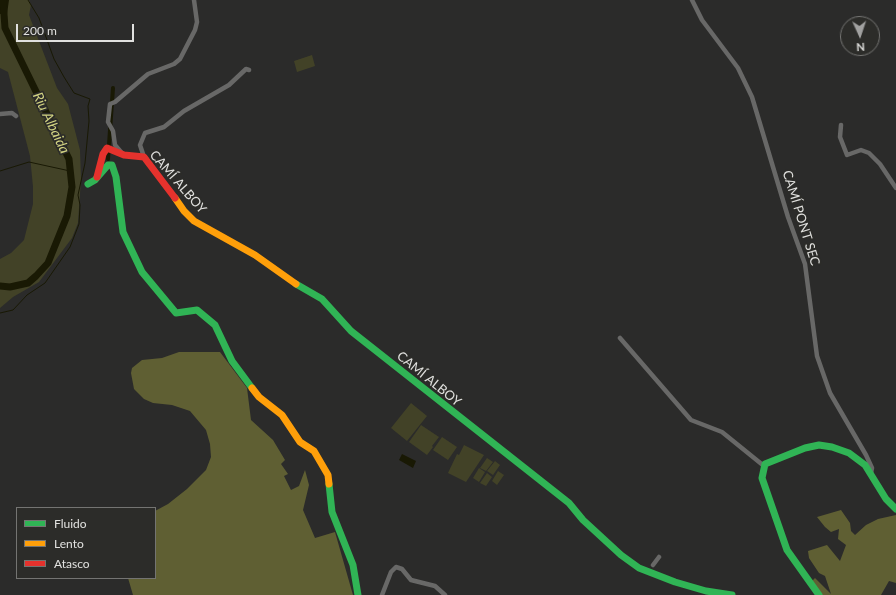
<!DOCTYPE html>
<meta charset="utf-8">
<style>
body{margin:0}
#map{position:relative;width:896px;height:595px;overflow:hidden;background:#2b2b2a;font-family:Lato,sans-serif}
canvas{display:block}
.legend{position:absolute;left:16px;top:507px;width:140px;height:72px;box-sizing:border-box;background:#2c2c29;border:1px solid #747472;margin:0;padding:5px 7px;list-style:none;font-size:12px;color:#e1e1df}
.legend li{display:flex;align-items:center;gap:8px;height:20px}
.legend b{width:20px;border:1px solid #747472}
.north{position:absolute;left:840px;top:16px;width:40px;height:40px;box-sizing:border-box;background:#2c2c29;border:1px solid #747472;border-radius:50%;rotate:177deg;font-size:11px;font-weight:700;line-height:16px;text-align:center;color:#e1e1df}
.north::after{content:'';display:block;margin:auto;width:14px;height:18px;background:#a1a1a0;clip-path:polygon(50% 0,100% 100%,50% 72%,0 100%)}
.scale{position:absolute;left:16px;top:24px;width:118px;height:18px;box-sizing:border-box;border:2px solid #e1e1df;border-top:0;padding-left:5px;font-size:12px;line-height:14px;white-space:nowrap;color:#e1e1df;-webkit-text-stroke:3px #2c2c29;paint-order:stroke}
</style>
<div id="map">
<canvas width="896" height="595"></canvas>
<ul class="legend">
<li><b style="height:5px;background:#30b455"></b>Fluido</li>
<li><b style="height:5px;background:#ff9f0a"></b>Lento</li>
<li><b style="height:5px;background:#e5322d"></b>Atasco</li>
</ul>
<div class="north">N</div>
<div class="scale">200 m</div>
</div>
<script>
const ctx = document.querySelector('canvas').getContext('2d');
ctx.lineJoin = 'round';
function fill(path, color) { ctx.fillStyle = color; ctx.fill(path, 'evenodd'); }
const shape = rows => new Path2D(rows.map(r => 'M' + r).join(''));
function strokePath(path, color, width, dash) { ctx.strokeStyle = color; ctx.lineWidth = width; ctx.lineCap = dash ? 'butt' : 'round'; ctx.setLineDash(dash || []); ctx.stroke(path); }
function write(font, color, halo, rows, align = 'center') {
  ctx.font = font + ' Lato,sans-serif'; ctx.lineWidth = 3.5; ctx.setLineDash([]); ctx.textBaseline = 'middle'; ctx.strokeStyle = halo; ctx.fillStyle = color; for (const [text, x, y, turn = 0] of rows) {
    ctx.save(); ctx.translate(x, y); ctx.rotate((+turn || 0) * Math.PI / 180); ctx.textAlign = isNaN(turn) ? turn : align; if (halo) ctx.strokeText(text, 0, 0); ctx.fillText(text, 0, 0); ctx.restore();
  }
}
fill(shape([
 [0,0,29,0,31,5,29,15,57,88,68,104,80,150,81,179,78,223,72,238,39,282,13,297,0,308,0,259,11,253,24,240,33,204,33,187,30,156,8,72,0,68],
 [312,55,315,66,297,72,294,61],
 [411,403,427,416,407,441,391,428],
 [421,425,439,437,432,446,431,445,433,447,427,455,409,442],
 [442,437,457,447,448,460,433,450],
 [464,445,484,455,466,482,448,473,457,454,459,455],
 [487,458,493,462,486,471,480,468],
 [495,461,500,465,493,475,487,471],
 [479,468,485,472,479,482,473,478],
 [498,471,504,475,497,485,492,481],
 [487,473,492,477,486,486,480,483]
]), '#424227');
fill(shape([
 [179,352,220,352,247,388,251,420,273,440,285,460,281,464,288,474,284,476,291,490,299,486,305,470,309,485,303,510,315,538,335,532,353,595,133,595,128,578,155,578,155,511,168,504,187,489,206,470,211,457,210,444,206,430,190,411,172,405,153,403,144,399,134,389,131,373,132,368,142,360,162,358],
 [841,510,850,523,851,531,855,535,866,525,878,519,896,515,896,583,889,581,881,595,822,595,812,581,815,578,831,594,825,576,819,573,809,558,808,551,827,545,840,561,846,545,838,539,839,529,831,532,825,527,817,517]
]), '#5f5f33');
fill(shape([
 [0,0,9,0,7,14,0,14],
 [402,454,416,461,413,468,399,460]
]), '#191904');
strokePath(shape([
 [0,171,29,162,70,171],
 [0,313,13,310,27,295,45,283,70,247,79,224,80,205,78,195,85,163,89,121,88,106,90,99,74,93,64,77,54,59,39,18,28,0]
]), '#191904', 1);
strokePath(shape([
 [108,159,113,88]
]), '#191904', 4);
strokePath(shape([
 [0,286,10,287,28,283,36,276,48,263,67,216,72,187,69,159,5,28,3,0]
]), '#191904', 7);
strokePath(shape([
 [692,0,702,20,738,68,752,97,788,217,805,264,817,356,830,393,866,455,872,468,871,473],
 [0,114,12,113,16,116],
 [841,125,840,137,847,155,861,150,869,153,880,164,896,188],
 [121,152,115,145,113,131,108,122,110,104,115,102,148,74,174,64,180,59,195,30,197,22,194,0],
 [144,157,140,145,145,133,164,127,184,111,229,85,246,69,249,70],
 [620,338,691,420,722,432,764,466],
 [653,565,659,557],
 [382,595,391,572,396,567,402,569,411,580,435,586,445,595]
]), '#686867', 4.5);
strokePath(shape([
 [88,184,95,180,108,165,112,165,116,177,123,232,142,272,176,313,197,310,215,325,232,361,252,388],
 [296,284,322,299,351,331,569,503,583,520,621,555,639,568,675,582,706,591,732,595],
 [329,484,332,512,353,565,358,595],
 [819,595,787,550,762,478,765,464,805,448,819,445,832,447,849,453,865,465,886,499,896,509]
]), '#30b455', 7);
strokePath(shape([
 [175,198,184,211,194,221,255,255,296,284],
 [252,388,259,397,282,415,300,442,314,451,328,475,329,484]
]), '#ff9f0a', 7);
strokePath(shape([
 [97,177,103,154,107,148,124,155,144,157,175,198]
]), '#e5322d', 7);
write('13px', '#e1e1df', '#2c2c29', [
 ["CAMÍ ALBOY",178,182,49],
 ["CAMÍ PONT SEC",801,218,73],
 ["CAMÍ ALBOY",429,379,39]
]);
write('italic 14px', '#d1d282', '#2c2c29', [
 ["Riu Albaida",51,123,64]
]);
</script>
